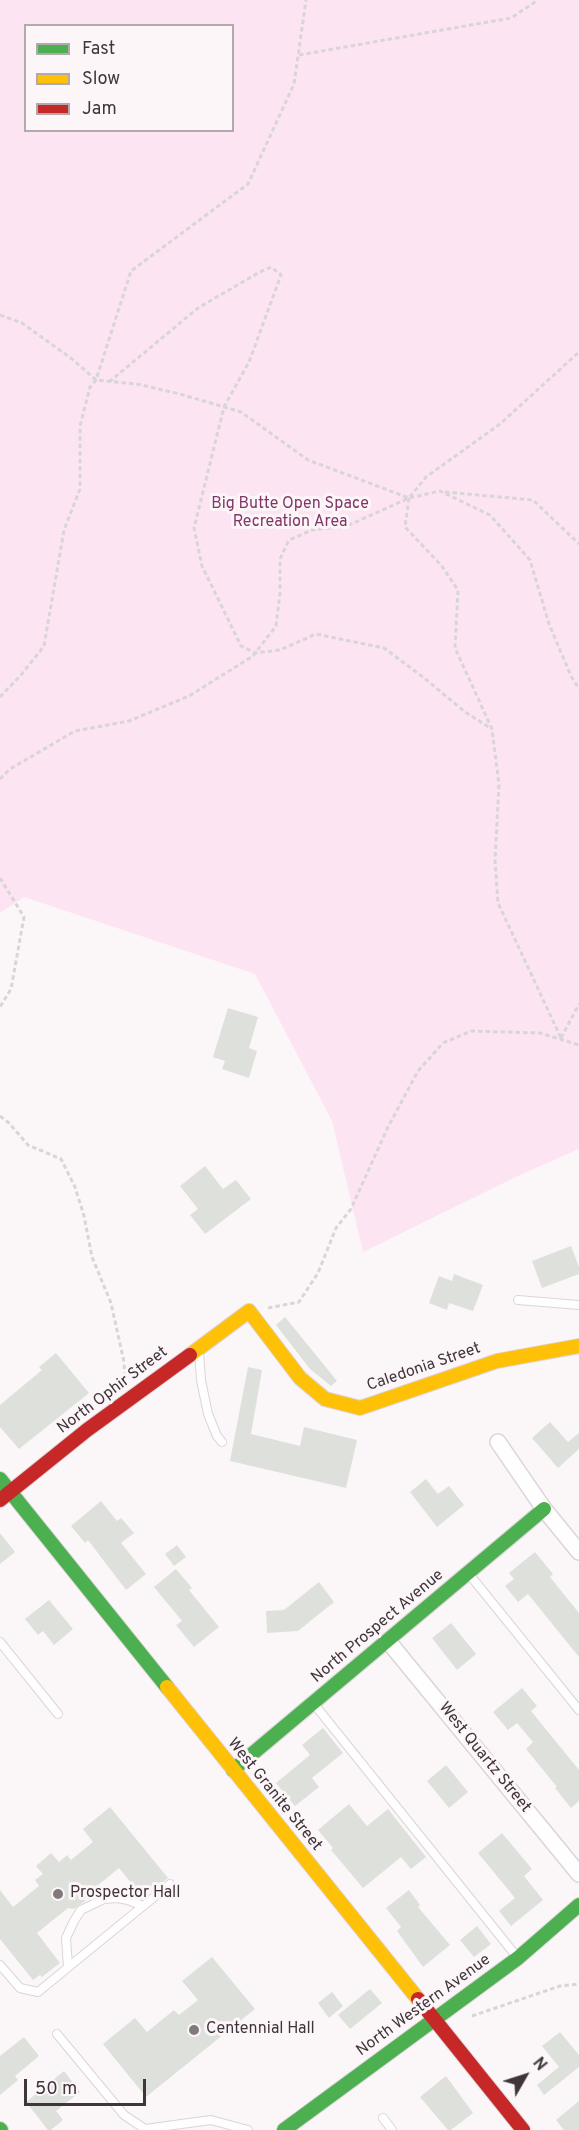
<!DOCTYPE html>
<style>
body{margin:0}
#map{position:relative;width:579px;height:2130px;overflow:hidden;background:#fbf7f9;font-family:Overpass,sans-serif}
canvas{display:block}
.legend{position:absolute;left:24px;top:24px;width:210px;height:108px;box-sizing:border-box;background:#fcf6f9;border:2px solid #b1a9ad;margin:0;padding:8px 10px;list-style:none;font-size:18px;color:#40353b}
.legend li{display:flex;align-items:center;gap:12px;height:30px}
.legend b{width:30px;border:2px solid #b1a9ad}
.north{position:absolute;left:495px;top:2046px;width:60px;height:60px;-webkit-text-stroke:4px #fcf6f9;paint-order:stroke;rotate:51deg;font-size:16px;font-weight:700;line-height:24px;text-align:center;color:#40353b}
.north::after{content:'';display:block;margin:auto;width:21px;height:27px;background:#40353b;clip-path:polygon(50% 0,100% 100%,50% 72%,0 100%)}
.scale{position:absolute;left:24px;top:2079px;width:122px;height:27px;box-sizing:border-box;border:3px solid #40353b;border-top:0;padding-left:8px;font-size:18px;line-height:21px;white-space:nowrap;color:#40353b;-webkit-text-stroke:4px #fcf6f9;paint-order:stroke}
</style>
<div id="map">
<canvas width="579" height="2130"></canvas>
<ul class="legend">
<li><b style="height:8px;background:#4caf50"></b>Fast</li>
<li><b style="height:8px;background:#ffc107"></b>Slow</li>
<li><b style="height:8px;background:#c62828"></b>Jam</li>
</ul>
<div class="north">N</div>
<div class="scale">50 m</div>
</div>
<script>
const ctx = document.querySelector('canvas').getContext('2d');
ctx.lineJoin = 'round';
function fill(path, color) { ctx.fillStyle = color; ctx.fill(path, 'evenodd'); }
const shape = rows => new Path2D(rows.map(r => 'M' + r).join(''));
function strokePath(path, color, width, dash) { ctx.strokeStyle = color; ctx.lineWidth = width; ctx.lineCap = dash ? 'butt' : 'round'; ctx.setLineDash(dash || []); ctx.stroke(path); }
function write(font, color, halo, rows, align = 'center') {
  ctx.font = font + ' Overpass,sans-serif'; ctx.lineWidth = 6; ctx.setLineDash([]); ctx.textBaseline = 'middle'; ctx.strokeStyle = halo; ctx.fillStyle = color; for (const [text, x, y, turn = 0] of rows) {
    ctx.save(); ctx.translate(x, y); ctx.rotate((+turn || 0) * Math.PI / 180); ctx.textAlign = isNaN(turn) ? turn : align; if (halo) ctx.strokeText(text, 0, 0); ctx.fillText(text, 0, 0); ctx.restore();
  }
}
fill(shape([
 [0,0,579,0,579,1149,520,1175,363,1252,332,1121,255,974,24,897,0,913],
 [26,26,232,26,232,130,26,130]
]), '#fde4f2');
fill(shape([
 [228,1008,258,1017,249,1048,257,1051,249,1078,222,1069,225,1061,213,1057],
 [205,1166,223,1189,236,1180,251,1199,205,1234,190,1215,198,1209,180,1186],
 [571,1246,579,1267,579,1274,542,1288,532,1261],
 [454,1274,483,1285,473,1311,449,1303,447,1310,429,1303,439,1276,452,1281],
 [285,1317,337,1381,331,1386,310,1369,276,1325],
 [56,1353,89,1393,19,1449,0,1427,0,1405,42,1370,39,1367],
 [248,1367,262,1370,251,1434,300,1446,304,1427,357,1440,346,1488,230,1461],
 [550,1422,568,1442,579,1433,579,1449,558,1468,532,1438],
 [426,1479,438,1494,449,1486,464,1505,437,1527,410,1492],
 [101,1501,117,1521,121,1518,134,1533,121,1543,146,1574,126,1590,88,1540,85,1543,71,1526],
 [0,1533,15,1552,0,1564],
 [177,1545,186,1557,174,1566,165,1554],
 [535,1552,553,1574,550,1577,579,1613,579,1657,528,1594,518,1602,505,1586,514,1579,509,1573],
 [176,1569,192,1588,189,1590,219,1627,194,1647,176,1625,182,1621,154,1587],
 [319,1582,334,1602,298,1631,267,1633,266,1611,284,1610],
 [49,1600,73,1629,54,1645,43,1631,38,1635,25,1619],
 [451,1623,476,1654,457,1670,432,1638],
 [522,1688,537,1706,531,1711,579,1770,579,1801,571,1808,555,1788,557,1787,526,1749,533,1742,517,1723,508,1730,493,1712],
 [323,1728,343,1753,312,1778,319,1787,295,1806,276,1783,310,1755,302,1745],
 [446,1765,468,1792,449,1808,427,1781],
 [349,1804,367,1826,388,1809,426,1857,411,1869,401,1857,363,1888,331,1850,333,1848,318,1830],
 [110,1807,168,1878,149,1893,146,1889,140,1894,119,1868,86,1895,85,1901,74,1909,68,1908,37,1933,60,1963,42,1977,40,1975,33,1980,0,1939,0,1890,13,1907,39,1886,35,1880,43,1874,36,1866,51,1853,59,1862,67,1855,71,1860,93,1842,83,1829],
 [502,1833,532,1869,524,1876,543,1900,511,1926,499,1911,515,1898,478,1853],
 [409,1890,420,1905,418,1907,450,1945,423,1967,397,1931,401,1927,386,1908],
 [477,1926,491,1944,474,1957,460,1940],
 [212,1957,255,2009,146,2097,103,2044,135,2018,147,2032,174,2010,179,2015,198,2000,182,1981],
 [370,1989,382,2003,350,2029,338,2015],
 [332,1992,343,2006,329,2018,318,2003],
 [560,2032,579,2055,579,2067,544,2095,537,2085,559,2067,542,2046],
 [24,2037,39,2056,15,2076,18,2080,0,2095,0,2056],
 [64,2071,80,2092,56,2111,63,2120,51,2130,48,2130,26,2102],
 [446,2076,473,2113,451,2130,448,2130,420,2097],
 [579,2101,579,2130,564,2130,556,2120]
]), '#dee0db');
const lane = shape([
 [518,1300,579,1305],
 [199,1352,201,1380,208,1414,217,1436,222,1442],
 [469,1574,579,1710],
 [0,1642,58,1714],
 [314,1704,517,1957],
 [0,1965,20,1988,38,1992,170,1884],
 [68,1967,66,1938,74,1921,81,1910,104,1899,117,1898,128,1900,143,1906],
 [57,2034,124,2115,145,2129,211,2120,248,2130],
 [383,2118,392,2130]
]);
const street = shape([
 [498,1442,544,1509,579,1552],
 [388,1641,579,1874]
]);
const fast = shape([
 [0,1479,167,1687],
 [233,1770,544,1509],
 [0,2129,1,2130],
 [284,2130,518,1958,579,1905]
]);
const slow = shape([
 [190,1355,249,1311,300,1378,325,1399,360,1408,497,1361,579,1346],
 [167,1687,418,1999]
]);
const jam = shape([
 [0,1500,87,1430,190,1355],
 [418,1999,523,2130]
]);
strokePath(lane, '#dcd4d8', 10);
strokePath(street, '#dcd4d8', 18);
strokePath(fast, '#dcd4d8', 16);
strokePath(slow, '#dcd4d8', 16);
strokePath(jam, '#dcd4d8', 16);
strokePath(shape([
 [299,55,511,18,538,0],
 [0,315,22,323,72,359,96,380,137,384,180,394,241,412,308,460,409,498,426,477,500,424,579,352],
 [109,382,198,308,258,273,271,267,281,275,249,362,224,407,194,528,202,566,241,646,255,653,280,650,316,634,384,648,423,677,465,712,492,729],
 [445,492,533,500,579,544],
 [409,498,405,527,441,565,458,590,455,648,492,729,499,785,495,861,498,903,561,1038],
 [0,697,21,675,44,646,64,530,80,489,80,426,90,387,96,380,131,271,248,184,294,84,306,0],
 [0,779,10,769,75,731,129,721,189,696,253,656,276,626,280,593,280,559,289,540,312,530,347,526,409,498,440,491,490,515,530,560,549,624,571,676,579,689],
 [0,878,24,917,11,989,0,1007],
 [561,1038,579,1004],
 [0,1116,9,1123,28,1145,61,1159,75,1187,84,1216,92,1257,111,1303,124,1362,125,1379],
 [268,1308,299,1302,318,1273,336,1228,351,1209,387,1129,418,1071,443,1043,471,1031,540,1033,579,1045],
 [472,2016,560,1986,579,1984]
]), '#d8d5d7', 3, [4.5, 3]);
strokePath(lane, '#fefefe', 8);
strokePath(street, '#fefefe', 15);
strokePath(fast, '#4caf50', 14);
strokePath(slow, '#ffc107', 14);
strokePath(jam, '#c62828', 14);
for (const [x, y, r, color] of [
 [58,1894,6,"#81797e"],
 [194,2030,6,"#81797e"]
]) { const dot = new Path2D(); dot.arc(x, y, r, 0, 2 * Math.PI); ctx.fillStyle = color; ctx.fill(dot); strokePath(dot, '#fcf6f9', 2); }
write('16px', '#823668', '#fcf6f9', [
 ["Big Butte Open Space",290,505],
 ["Recreation Area",290,523]
]);
write('16px', '#40353b', '#fcf6f9', [
 ["Caledonia Street",424,1368,-19],
 ["North Ophir Street",113,1391,-37],
 ["North Prospect Avenue",378,1627,-40],
 ["West Quartz Street",484,1758,51],
 ["West Granite Street",274,1795,51],
 ["North Western Avenue",424,2006,-36]
]);
write('16px', '#40353b', '#fcf6f9', [
 ["Prospector Hall",70,1894],
 ["Centennial Hall",206,2030]
], 'left');
</script>
